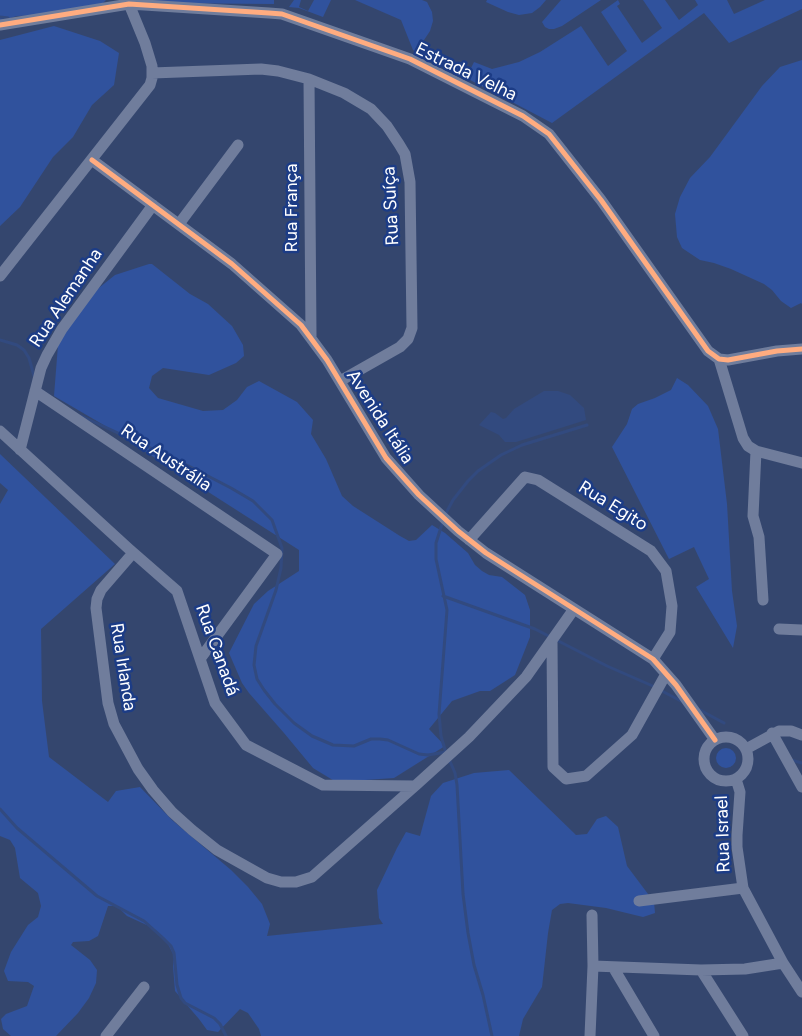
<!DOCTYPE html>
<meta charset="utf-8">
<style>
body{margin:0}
canvas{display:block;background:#34466e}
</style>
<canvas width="802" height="1036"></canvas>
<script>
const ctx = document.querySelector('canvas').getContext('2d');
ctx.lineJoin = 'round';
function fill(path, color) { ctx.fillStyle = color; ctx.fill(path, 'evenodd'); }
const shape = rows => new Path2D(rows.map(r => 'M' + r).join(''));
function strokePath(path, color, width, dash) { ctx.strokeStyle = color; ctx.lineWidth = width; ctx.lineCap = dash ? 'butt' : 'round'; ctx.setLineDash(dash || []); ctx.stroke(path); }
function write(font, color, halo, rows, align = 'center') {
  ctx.font = font + ' Figtree,sans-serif'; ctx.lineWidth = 5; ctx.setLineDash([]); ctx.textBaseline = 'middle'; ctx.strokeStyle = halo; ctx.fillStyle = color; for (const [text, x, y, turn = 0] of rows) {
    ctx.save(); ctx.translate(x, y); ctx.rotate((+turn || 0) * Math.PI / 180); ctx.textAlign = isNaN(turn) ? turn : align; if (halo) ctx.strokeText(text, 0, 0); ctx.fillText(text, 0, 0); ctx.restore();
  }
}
fill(shape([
 [0,0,106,0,103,3,65,14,17,16,0,21],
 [145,0,274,0,274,4,146,3],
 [294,0,301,0,299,7,308,11,314,0,331,0,323,17,299,8,289,7],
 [355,0,422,0,427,2,432,12,433,21,430,31,420,46,470,70,474,62,492,69,519,62,540,52,581,26,608,66,627,51,601,12,618,0,620,4,617,6,642,43,662,28,643,0,665,0,679,20,698,5,695,0,727,0,734,14,765,0,802,0,802,9,729,43,704,13,552,123,413,50,401,20],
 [487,0,546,0,540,7,532,13,519,15,508,12,486,2],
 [561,0,601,0,562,26,554,29,549,29,545,27,542,22],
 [54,26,100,41,119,53,114,85,92,105,73,137,53,157,20,207,0,226,0,40],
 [802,60,802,304,801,303,791,308,781,301,772,290,764,284,731,269,714,263,700,260,682,248,677,237,675,214,680,197,690,178,710,157,762,86,780,67],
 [149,264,152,264,190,294,208,304,232,326,243,345,244,356,236,363,209,375,163,368,152,376,149,388,158,398,203,411,223,410,237,400,247,387,259,381,297,402,313,420,311,434,326,459,342,496,353,506,400,536,409,541,416,540,432,525,445,533,468,553,475,565,482,571,489,575,502,577,525,595,530,610,530,637,515,675,490,691,480,691,452,701,429,729,445,746,394,778,336,782,313,768,284,733,249,693,242,683,229,653,254,604,268,591,299,571,299,550,102,424,54,396,58,345,72,316,95,291,115,275],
 [677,378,688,385,708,406,718,429,727,504,732,591,737,626,733,648,696,587,709,579,694,547,669,559,612,447,627,424,632,409,638,404,655,398,671,390],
 [0,454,115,564,41,629,42,701,49,757,108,802,116,791,140,787,172,820,231,870,248,887,262,904,270,924,267,936,383,924,379,918,377,890,397,848,406,832,420,836,431,796,443,783,474,773,509,770,576,835,587,834,597,819,606,816,618,827,627,866,654,902,655,913,643,917,606,908,568,903,560,904,552,910,548,933,542,987,523,1019,519,1036,261,1036,259,1029,248,1013,240,1009,218,1032,207,1030,199,1019,175,991,173,966,174,956,166,940,151,927,127,916,117,906,108,906,98,936,89,941,73,942,71,945,90,960,97,970,96,983,89,998,78,1013,56,1036,11,1036,3,1029,1,1019,6,1014,27,1006,34,986,28,982,8,981,4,971,11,952,28,925,38,917,41,906,38,893,20,878,15,848,10,840,0,836,0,504,8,490,0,483],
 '716 758a10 10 0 1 1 20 0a10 10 0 1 1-20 0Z'
]), '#30529d');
fill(shape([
 [544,391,558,391,570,395,584,408,586,420,516,442,505,442,499,435,479,425,491,412,495,413,503,419,506,418,514,409]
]), '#324a7f');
strokePath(shape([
 [0,17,8,18],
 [0,340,17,345,24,350,29,358,34,376],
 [81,416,179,461,231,488,253,501,272,520,282,548,281,568,276,590,256,646,254,665,257,679,264,690,275,704,294,723,312,736,333,745,354,746,371,739,380,739,388,740,419,754,428,755,446,752],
 [445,515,453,500,468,481,478,471,501,455,522,445,587,425],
 [443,521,436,543,436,559,447,610,439,714,441,736,446,753],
 [443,596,535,629,607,666,655,687],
 [660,690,681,701],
 [698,709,724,723],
 [449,759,455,773,457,785,463,894,468,933,474,965,483,995,492,1036],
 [791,760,802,763],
 [0,809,17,828,97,896,144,921,163,938,171,946,174,953,177,985,181,998,185,1003,214,1018,220,1024,226,1036]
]), '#324a7f', 3);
strokePath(shape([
 [0,25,129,4,269,13,282,14,410,59,523,116,549,134,601,200,708,351,719,359,728,360,777,351,802,349],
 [152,73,261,69,278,71,309,79,344,93,371,109,387,126,399,144,405,154,410,182,412,328,408,339,400,347,340,381],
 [309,79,311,336],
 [92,160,232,264,301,325,327,360,386,458,419,495,458,531,486,553,653,659,676,685,715,740],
 [179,224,238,145],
 [0,276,150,85,152,78,152,66,145,43,129,4],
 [719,359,743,438,748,446,756,451,753,516,759,537,763,600],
 [35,391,277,554,200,659],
 [0,431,129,549,177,591,215,703,246,745,323,785,415,786,469,737,526,677,574,609],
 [20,450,41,368,47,355,62,329,153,205],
 [756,451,802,463],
 [469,540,525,477,538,480,651,551,666,571,672,606,670,632,653,659],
 [133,553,101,590,97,599,96,608,108,703,114,724,138,769,153,790,172,812,192,830,217,850,267,878,281,882,296,882,312,877,415,786],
 [779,629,802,630],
 [552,641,553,767,566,779,586,776,632,735,666,674],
 [772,733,802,787],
 '704 759a22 22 0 1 1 44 0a22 22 0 1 1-44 0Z',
 [746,749,779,731,791,731,802,735],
 [736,779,740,792,737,835,737,847,743,888,783,963,802,992],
 [639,901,743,888],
 [593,966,701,970,745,969,783,963],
 [613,967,654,1036],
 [701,970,743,1036],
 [106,1036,144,987],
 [590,1036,593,966,592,915]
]), '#707d9c', 11);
strokePath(shape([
 [0,25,129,4,269,13,282,14,410,59,523,116,549,134,601,200,708,351,719,359,728,360,777,351,802,349],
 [92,160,232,264,301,325,327,360,386,458,419,495,458,531,486,553,653,659,676,685,715,740]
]), '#ffac80', 5);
write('18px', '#fff', '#1c3c86', [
 ["Estrada Velha",466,72,26],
 ["Rua Suíça",391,206,-93],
 ["Rua França",292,208,-90],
 ["Rua Alemanha",66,298,-56],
 ["Avenida Itália",380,417,57],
 ["Rua Austrália",166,458,34],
 ["Rua Egito",613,506,32],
 ["Rua Canadá",217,650,70],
 ["Rua Irlanda",123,667,81],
 ["Rua Israel",723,834,-92]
]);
</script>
